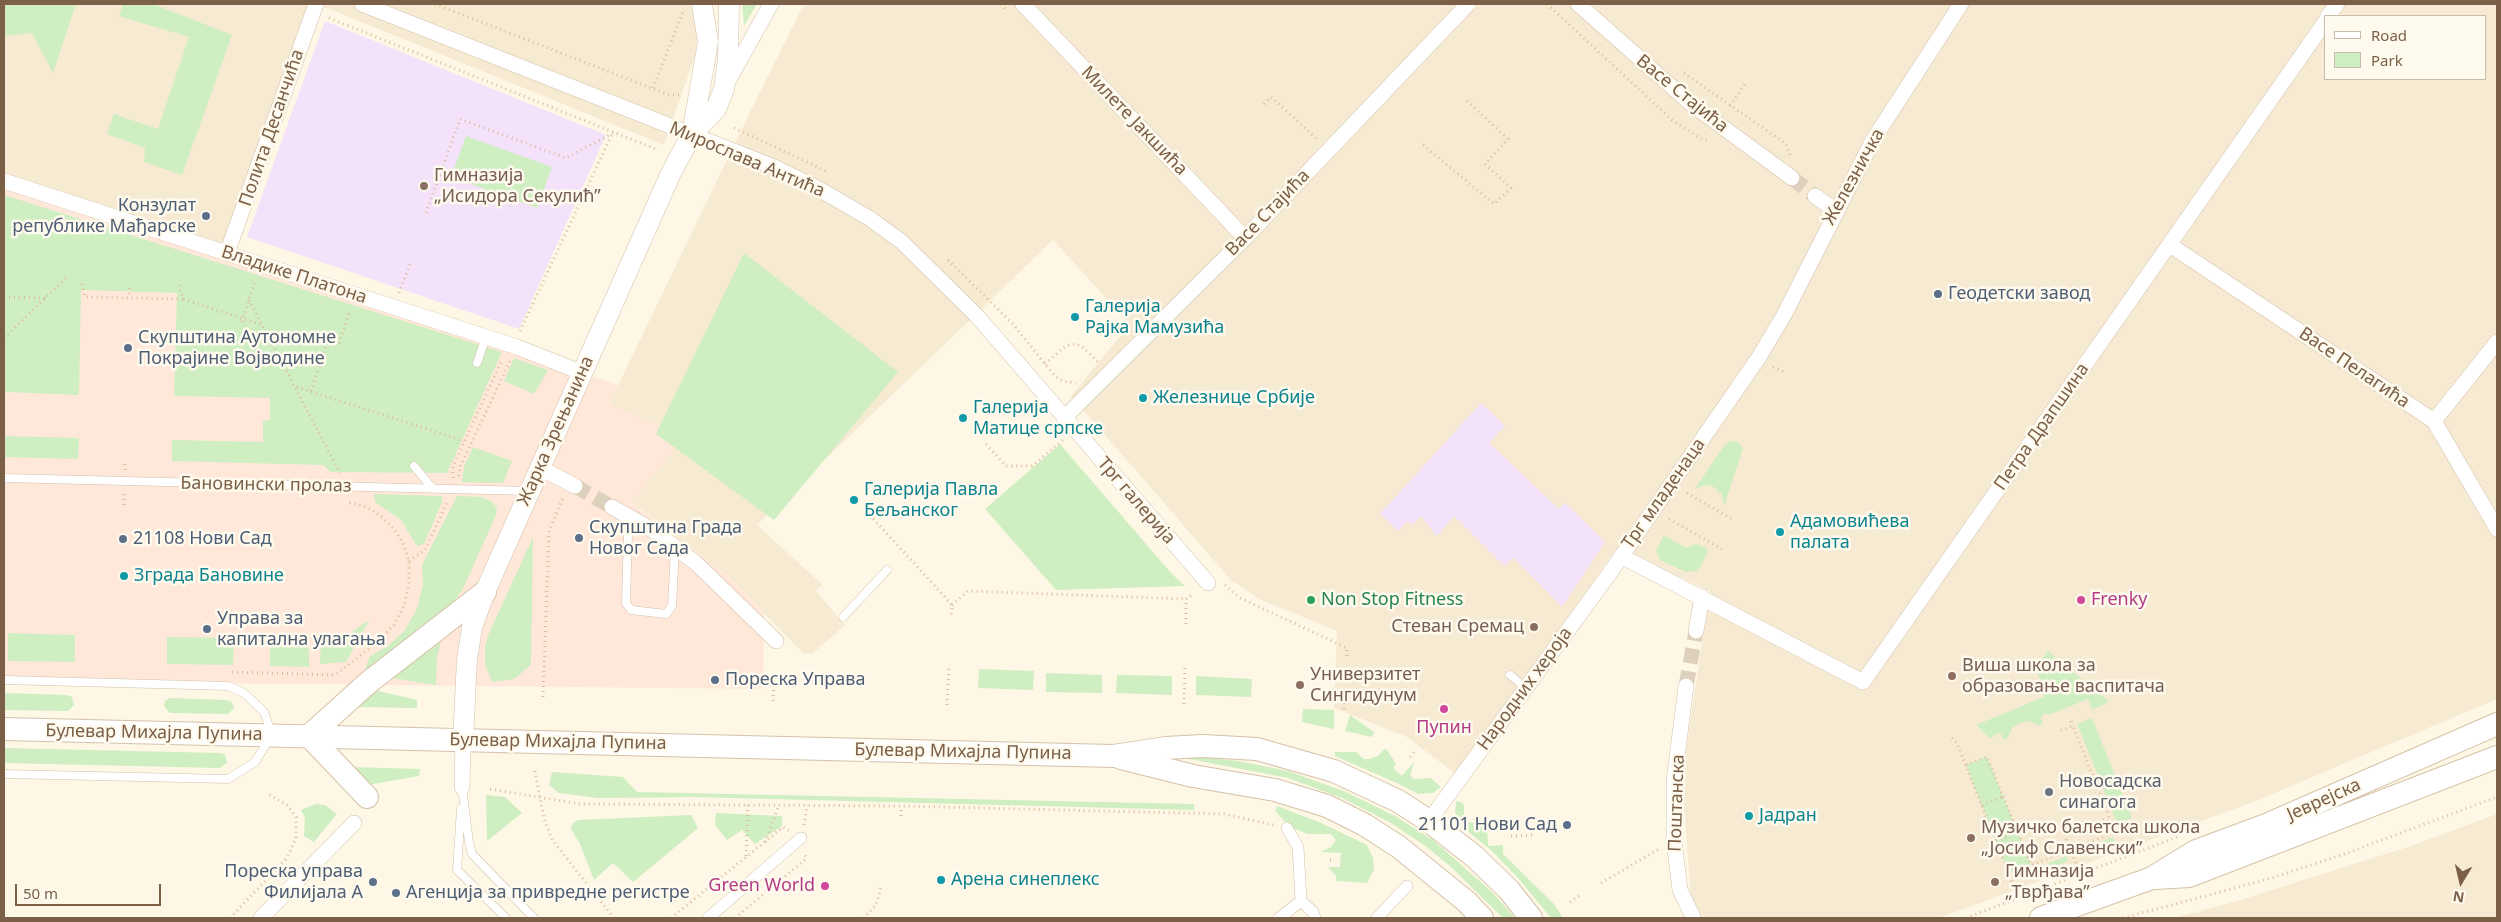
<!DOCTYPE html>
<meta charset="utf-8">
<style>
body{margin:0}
#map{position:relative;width:2501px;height:922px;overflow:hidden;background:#fef7e5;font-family:"Noto Sans",sans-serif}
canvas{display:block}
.frame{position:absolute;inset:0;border:5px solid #7b5f47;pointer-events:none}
.legend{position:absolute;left:2324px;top:15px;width:162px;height:65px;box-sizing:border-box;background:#fffaee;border:1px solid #cabcab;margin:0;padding:6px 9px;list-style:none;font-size:15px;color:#7b5f47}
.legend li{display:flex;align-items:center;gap:10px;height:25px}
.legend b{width:25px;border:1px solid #cabcab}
.north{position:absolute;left:2436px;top:857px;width:50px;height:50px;-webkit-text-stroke:4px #fffaee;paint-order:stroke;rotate:189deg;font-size:14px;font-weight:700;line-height:20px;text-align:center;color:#7b5f47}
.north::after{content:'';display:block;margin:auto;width:18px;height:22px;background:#7b5f47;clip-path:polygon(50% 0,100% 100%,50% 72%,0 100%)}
.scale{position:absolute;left:15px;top:884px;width:146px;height:22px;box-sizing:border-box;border:2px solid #7b5f47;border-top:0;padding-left:6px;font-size:15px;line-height:18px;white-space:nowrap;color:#7b5f47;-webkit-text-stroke:4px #fffaee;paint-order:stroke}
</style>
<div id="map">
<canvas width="2501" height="922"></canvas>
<div class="frame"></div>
<ul class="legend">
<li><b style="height:6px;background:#fff"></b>Road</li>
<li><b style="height:14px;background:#cfeec2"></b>Park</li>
</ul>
<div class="north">N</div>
<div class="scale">50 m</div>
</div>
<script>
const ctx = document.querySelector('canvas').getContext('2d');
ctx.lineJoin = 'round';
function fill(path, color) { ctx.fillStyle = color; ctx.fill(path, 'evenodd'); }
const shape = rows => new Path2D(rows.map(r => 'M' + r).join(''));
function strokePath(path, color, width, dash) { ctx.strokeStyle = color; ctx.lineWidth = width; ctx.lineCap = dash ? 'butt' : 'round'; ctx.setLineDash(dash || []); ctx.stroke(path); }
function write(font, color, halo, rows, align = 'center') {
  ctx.font = font + ' "Noto Sans",sans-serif'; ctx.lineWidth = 5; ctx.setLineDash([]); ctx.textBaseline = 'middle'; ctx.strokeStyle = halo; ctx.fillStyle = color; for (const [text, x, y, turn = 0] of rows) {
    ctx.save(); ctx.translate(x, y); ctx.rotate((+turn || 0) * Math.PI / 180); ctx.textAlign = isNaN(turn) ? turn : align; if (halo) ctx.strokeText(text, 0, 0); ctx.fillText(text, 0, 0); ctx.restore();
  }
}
fill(shape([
 [4,4,691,4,697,26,696,53,664,145,322,6,230,256,4,180],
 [807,4,2497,4,2497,699,2253,802,1939,918,1702,918,1691,898,1682,777,1710,591,1616,549,1457,775,1407,737,1334,708,1337,631,1259,599,1231,580,1071,396,1130,324,1053,240,757,525,823,585,815,590,845,625,812,654,803,653,729,577,631,502,609,404,753,106,799,14],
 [2325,16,2485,16,2485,79,2325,79],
 [2497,814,2497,918,2173,918,2234,902,2411,846]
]), '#f7ead3');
fill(shape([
 [4,180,618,385,609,404,685,436,631,503,729,577,764,613,763,689,4,681]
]), '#ffe8d9');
fill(shape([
 [325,21,606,135,519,329,247,237],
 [1481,403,1505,426,1489,443,1559,509,1565,503,1605,542,1562,607,1513,557,1504,566,1454,516,1437,536,1421,516,1412,525,1408,521,1398,531,1380,514]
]), '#f4e2fb');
fill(shape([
 [4,4,76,4,53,73,32,33,4,36],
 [123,4,153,4,232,35,182,175,144,162,145,148,107,134,114,114,158,129,189,37,119,16],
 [742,4,757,4,744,26,743,14],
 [466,136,552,167,537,208,451,177],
 [4,195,502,352,447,473,331,472,323,465,172,461,172,440,263,442,263,421,270,420,270,398,174,396,177,293,81,290,79,395,4,392],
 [744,253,898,372,774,520,656,434],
 [514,358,548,370,534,394,504,381],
 [4,436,79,438,78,459,4,457],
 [1731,441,1738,442,1743,448,1724,506,1722,495,1714,487,1705,485,1694,490,1724,446],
 [1060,444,1171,573,1185,586,1056,590,985,509],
 [473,447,512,461,503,483,462,482,464,467],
 [374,494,442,496,443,500,424,544,417,546,401,520,375,502],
 [457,496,482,497,491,501,497,508,496,515,463,589,451,606,369,672,365,669,370,656,388,646,404,631,417,609,423,584,422,565],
 [1664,535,1686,548,1696,544,1706,548,1708,552,1698,571,1686,572,1660,560,1656,550],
 [533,537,531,665,514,679,492,682,485,664,485,646,489,633],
 [370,619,346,662,320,664,321,640,348,635],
 [8,633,75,635,75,662,8,661],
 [167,637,234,638,233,665,167,664],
 [270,639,309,640,309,667,270,666],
 [441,642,437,657,436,685,391,678],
 [2048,651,2109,702,2092,710,2088,699,2051,714,2043,714,2041,718,2043,723,2039,726,2029,721,2020,723,2012,728,2008,738,2004,740,2001,734,1997,733,1991,739,1976,725,2044,697,2036,666],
 [979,669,1034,671,1033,690,978,688],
 [1046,673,1102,675,1102,693,1046,692],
 [1117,675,1172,676,1172,695,1116,693],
 [1196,676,1252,679,1251,697,1196,695],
 [374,690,417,700,417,708,354,707],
 [4,693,67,695,72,697,74,705,68,711,4,710],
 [170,698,227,700,232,702,234,708,228,714,170,713,164,706,165,701],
 [1303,709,1334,710,1334,729,1302,722],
 [1350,715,1374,732,1372,737,1345,731],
 [2092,718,2132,818,2117,823,2077,724],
 [4,748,220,753,225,754,227,763,220,768,4,763],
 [1384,749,1387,750,1396,764,1393,768,1402,776,1414,762,1410,775,1413,779,1431,778,1441,787,1433,793,1418,794,1399,784,1335,756,1335,752,1356,752,1364,759,1369,759,1378,756],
 [1190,756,1238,761,1288,771,1346,792,1395,816,1433,840,1493,893,1515,918,1503,918,1451,867,1428,848,1391,823,1342,798,1288,778,1189,759],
 [1987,757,2031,865,2009,874,1966,765],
 [351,767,420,769,419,776,368,785],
 [552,772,623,777,637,792,1194,804,1194,810,694,797,598,798,559,793,549,785],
 [486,795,505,797,522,813,487,841],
 [1459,801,1464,805,1464,814,1469,822,1487,824,1488,846,1503,845,1503,854,1554,904,1563,918,1551,918,1518,878,1491,850,1461,826,1455,812,1456,802],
 [316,804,325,805,337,814,314,842,304,836,305,818,301,810],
 [1277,806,1319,822,1367,845,1373,858,1374,869,1367,883,1336,881,1336,876,1328,867,1340,867,1341,853,1320,852,1331,847,1336,840,1331,834,1308,834,1290,827,1275,811],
 [716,813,782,816,782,826,755,844,742,830,727,840,715,825],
 [691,815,698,828,633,882,613,863,594,880,580,844,571,829,572,824,578,820],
 [2113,837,2115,843,2082,856,2080,850],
 [2066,856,2068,861,2034,875,2032,870]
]), '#cfeec2');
strokePath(shape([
 [1792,178,1815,196],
 [575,486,612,507],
 [1686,686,1696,631]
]), '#ddd1be', 15, [15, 8]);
const service = shape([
 [477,363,486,337],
 [414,466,433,489],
 [4,478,529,491],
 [633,518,628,531,626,603,631,610,666,614,672,606,675,548],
 [843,617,887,570],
 [1510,675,1526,688],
 [4,680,228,686,244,693,264,712,272,735,255,762,228,779,4,774],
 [462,787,469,842,472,854,534,918],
 [461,809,457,870,506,918]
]);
const pedestrian = shape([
 [1287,828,1298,847,1301,901,1313,912,1315,918],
 [708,918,801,838],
 [1279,918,1301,901],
 [1377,918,1407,886]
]);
const minor = shape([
 [362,4,774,167,817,188,869,218,902,242,977,316,1208,583],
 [1023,4,1245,238],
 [1578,4,1690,103,1792,178],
 [2328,16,2337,4],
 [727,83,771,4],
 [4,181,517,347,583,373],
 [1815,196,1835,210],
 [2170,245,2434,421,2497,529],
 [227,253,316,4],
 [1064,418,1245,238,1468,4],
 [2434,421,2497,342],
 [540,468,575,486],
 [612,507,654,531,697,564,776,641],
 [1621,556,1863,682,2325,22],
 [1696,631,1702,597],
 [1686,686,1674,781,1674,841,1680,890,1693,917],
 [462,787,463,740],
 [1429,821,1612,570,1759,357,1784,315,1873,140,1961,4],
 [261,918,354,823]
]);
const tertiary = shape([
 [692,134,708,42,702,4],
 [463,740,467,660,472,627,485,592,671,173,692,134,716,109,724,89,728,59,729,4]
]);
const secondary = shape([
 [4,729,1113,756,1166,748,1203,746,1257,749,1334,771,1398,801,1429,821,1475,857,1509,890,1531,918],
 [309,736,369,682,485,592],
 [309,736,367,797],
 [1121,758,1193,776,1275,790,1327,806,1365,825,1399,847,1467,902,1482,918],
 [2155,878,2189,876,2497,757],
 [2041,918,2152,878,2196,851,2266,825,2497,724]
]);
strokePath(service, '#d2c0a9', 9);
strokePath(pedestrian, '#d2c0a9', 12);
strokePath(minor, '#d2c0a9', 16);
strokePath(tertiary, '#d2c0a9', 21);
strokePath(secondary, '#d5c1a7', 24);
strokePath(shape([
 [435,4,669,95,680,95],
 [1001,4,1006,10],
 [1547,4,1672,120,1703,140,1710,139],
 [329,18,658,150],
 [1684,73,1786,144,1790,155],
 [653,88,683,12],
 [1264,104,1271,97,1318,140],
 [1730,106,1745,84],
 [734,128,828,172],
 [1423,145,1494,204,1511,188,1485,164,1508,139,1466,100],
 [426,213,460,119,566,158,613,133],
 [948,260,1012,323,1054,375,1063,381,1076,383],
 [82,284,85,297,183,299],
 [179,285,183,299,262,325],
 [399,293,411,261],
 [129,294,130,285],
 [4,297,45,298],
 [249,300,340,473],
 [242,322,255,280],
 [520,331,613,132],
 [4,338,66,278],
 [1045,364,1066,346,1076,344,1084,348,1098,362],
 [1773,367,1784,372],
 [297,387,464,441],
 [311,391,328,340,339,343,350,310],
 [986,444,1006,466,1032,466,1063,440],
 [125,470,125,460],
 [459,476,460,467,510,361],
 [453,478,453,466,502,360],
 [1687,493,1732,519],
 [124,505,124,494],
 [870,515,952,605,951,616],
 [1669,519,1722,549],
 [409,561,425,550,448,501],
 [1225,585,1240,598,1347,648,1347,659],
 [952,605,968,591,1186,599],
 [1186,624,1186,599,1194,593],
 [232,672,335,675,373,646,394,625,404,606,409,584,409,561,403,543,394,529,382,517,367,507,348,502],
 [543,697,549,531,563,498],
 [773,701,774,684],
 [1184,704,1185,665],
 [947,705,949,665],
 [1344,709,1345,702],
 [2071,721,2073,726],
 [1952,738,1957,743,2018,897],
 [1410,757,1415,751],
 [1966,765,1987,757,2031,865],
 [535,771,544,819,553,841,614,918],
 [490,789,580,804,901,806,1224,814,1274,825],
 [1982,805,2003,797],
 [901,816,901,806],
 [2103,820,2106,819,2112,833],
 [804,825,807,805],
 [1511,836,1532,835],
 [2066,839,2080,873],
 [1996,841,2017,832],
 [765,842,779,805],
 [746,856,748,805],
 [1330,860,1332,860],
 [2009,874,2115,832,2073,726,2059,731],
 [1601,883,1659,849],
 [1570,902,1581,895],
 [230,918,287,858,296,838,296,817,287,805,268,794],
 [671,918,783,827,789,831],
 [735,918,806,859,805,854],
 [863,918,876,905,881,887],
 [1966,918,2177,837],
 [2123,918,2272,878,2347,853,2497,797]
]), '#dcbc9c', 3, [1, 4]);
strokePath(service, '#fff', 8);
strokePath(pedestrian, '#fff', 11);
strokePath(minor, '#fff', 15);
strokePath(tertiary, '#fff', 20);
strokePath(secondary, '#fff', 22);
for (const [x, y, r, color] of [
 [424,186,5,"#8d6e63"],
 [206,216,5,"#5c6f8a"],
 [1938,294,5,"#5c6f8a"],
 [1075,317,5,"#0f9aa8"],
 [128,348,5,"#5c6f8a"],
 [1143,398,5,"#0f9aa8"],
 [963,418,5,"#0f9aa8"],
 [854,500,5,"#0f9aa8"],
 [1780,532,5,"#0f9aa8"],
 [579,538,5,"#5c6f8a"],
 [123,539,5,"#5c6f8a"],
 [124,576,5,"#0f9aa8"],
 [1311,600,5,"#2e9e5b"],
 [2081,600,5,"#d1479c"],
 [1534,627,5,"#8d6e63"],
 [207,629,5,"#5c6f8a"],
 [1952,676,5,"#8d6e63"],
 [715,680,5,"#5c6f8a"],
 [1300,685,5,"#8d6e63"],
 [1444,709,5,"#d1479c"],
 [2049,792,5,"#6b7280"],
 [1749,816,5,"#0f9aa8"],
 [1567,825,5,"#5c6f8a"],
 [1971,838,5,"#8d6e63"],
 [941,880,5,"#0f9aa8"],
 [373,882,5,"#5c6f8a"],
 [1995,882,5,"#8d6e63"],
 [825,886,5,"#d1479c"],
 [396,893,5,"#5c6f8a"]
]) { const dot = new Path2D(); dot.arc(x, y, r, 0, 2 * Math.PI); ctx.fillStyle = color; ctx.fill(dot); strokePath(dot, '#fffaee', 2); }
write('18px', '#7b5f47', '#fffaee', [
 ["Васе Стајића",1682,94,39],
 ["Милете Јакшића",1134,121,46],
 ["Полита Десанчића",272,128,-71],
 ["Мирослава Антића",747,160,23],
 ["Железничка",1854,177,-61],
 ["Васе Стајића",1268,213,-46],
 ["Владике Платона",294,275,18],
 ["Васе Пелагића",2354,368,34],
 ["Петра Драпшина",2042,427,-55],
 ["Жарка Зрењанина",556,431,-66],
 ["Бановински пролаз",266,485,1],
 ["Трг младенаца",1664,494,-55],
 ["Трг галерија",1136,501,49],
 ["Народних хероја",1525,689,-54],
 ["Булевар Михајла Пупина",154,733,1],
 ["Булевар Михајла Пупина",558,742,1],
 ["Булевар Михајла Пупина",963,752,1],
 ["Јеврејска",2324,800,-24],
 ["Поштанска",1677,803,-88]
]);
write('18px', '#785e54', '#fffaee', [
 ["Гимназија",434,176],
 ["„Исидора Секулић”",434,197],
 ["Стеван Сремац",1524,627,"right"],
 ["Виша школа за",1962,666],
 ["образовање васпитача",1962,687],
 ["Универзитет",1310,675],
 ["Сингидунум",1310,696],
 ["Музичко балетска школа",1981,828],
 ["„Јосиф Славенски”",1981,849],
 ["Гимназија",2005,872],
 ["„Тврђава”",2005,893]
], 'left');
write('18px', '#4e5e75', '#fffaee', [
 ["Конзулат",196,206,"right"],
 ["републике Мађарске",196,227,"right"],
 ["Геодетски завод",1948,294],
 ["Скупштина Аутономне",138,338],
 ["Покрајине Војводине",138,359],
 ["Скупштина Града",589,528],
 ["Новог Сада",589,549],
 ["21108 Нови Сад",133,539],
 ["Управа за",217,619],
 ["капитална улагања",217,640],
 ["Пореска Управа",725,680],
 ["21101 Нови Сад",1557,825,"right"],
 ["Пореска управа",363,872,"right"],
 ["Филијала А",363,893,"right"],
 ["Агенција за привредне регистре",406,893]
], 'left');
write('18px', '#0d838f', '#fffaee', [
 ["Галерија",1085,307],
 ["Рајка Мамузића",1085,328],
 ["Железнице Србије",1153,398],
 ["Галерија",973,408],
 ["Матице српске",973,429],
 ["Галерија Павла",864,490],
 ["Бељанског",864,511],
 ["Адамовићева",1790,522],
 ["палата",1790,543],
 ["Зграда Бановине",134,576],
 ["Јадран",1759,816],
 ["Арена синеплекс",951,880]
], 'left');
write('18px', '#27864d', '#fffaee', [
 ["Non Stop Fitness",1321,600]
], 'left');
write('18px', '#b23c85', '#fffaee', [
 ["Frenky",2091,600],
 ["Пупин",1444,728,"center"],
 ["Green World",815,886,"right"]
], 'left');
write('18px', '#5b616d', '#fffaee', [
 ["Новосадска",2059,782],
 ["синагога",2059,803]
], 'left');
</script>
